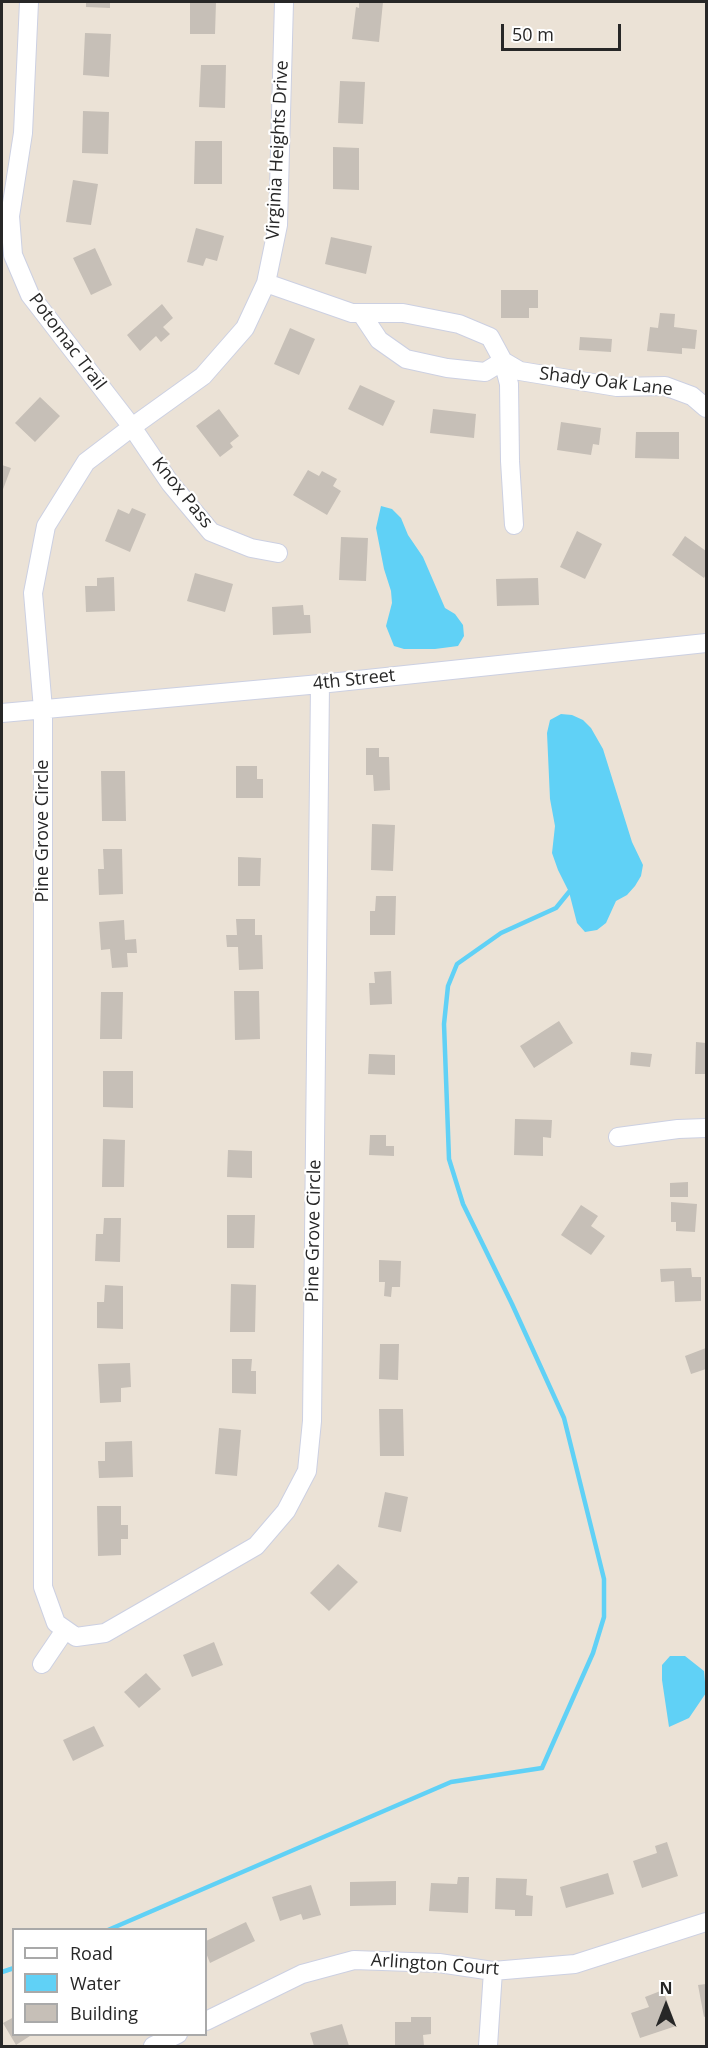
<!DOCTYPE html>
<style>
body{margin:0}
#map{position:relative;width:708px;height:2048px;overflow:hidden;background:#ebe2d6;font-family:"Open Sans",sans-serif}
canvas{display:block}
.frame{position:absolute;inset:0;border:3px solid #272727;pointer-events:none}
.legend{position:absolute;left:12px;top:1928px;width:195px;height:108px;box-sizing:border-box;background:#fff;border:2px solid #a9a9a9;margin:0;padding:8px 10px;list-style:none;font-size:18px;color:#272727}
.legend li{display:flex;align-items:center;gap:12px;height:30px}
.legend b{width:30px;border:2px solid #a9a9a9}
.north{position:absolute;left:636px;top:1976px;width:60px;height:60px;-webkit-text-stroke:4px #fff;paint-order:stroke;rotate:0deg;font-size:16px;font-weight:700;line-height:24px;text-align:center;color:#272727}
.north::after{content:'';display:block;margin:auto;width:21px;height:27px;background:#272727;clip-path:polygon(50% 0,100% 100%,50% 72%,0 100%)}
.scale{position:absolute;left:501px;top:24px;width:120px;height:27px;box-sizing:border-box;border:3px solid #272727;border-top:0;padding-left:8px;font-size:18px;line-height:21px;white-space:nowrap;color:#272727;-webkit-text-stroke:4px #fff;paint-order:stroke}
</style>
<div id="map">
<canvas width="708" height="2048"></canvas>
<div class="frame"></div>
<ul class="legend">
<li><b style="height:8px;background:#fff"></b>Road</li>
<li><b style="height:16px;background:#60d1f6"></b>Water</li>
<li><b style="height:16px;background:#c6bfb7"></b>Building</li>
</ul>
<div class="north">N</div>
<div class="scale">50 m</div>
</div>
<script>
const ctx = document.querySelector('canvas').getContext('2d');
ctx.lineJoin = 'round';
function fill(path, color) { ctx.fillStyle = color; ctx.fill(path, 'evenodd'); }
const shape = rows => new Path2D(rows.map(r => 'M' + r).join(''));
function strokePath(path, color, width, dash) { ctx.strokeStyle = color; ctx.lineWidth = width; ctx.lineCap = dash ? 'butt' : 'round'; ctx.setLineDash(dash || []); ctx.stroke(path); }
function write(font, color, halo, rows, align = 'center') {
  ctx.font = font + ' "Open Sans",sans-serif'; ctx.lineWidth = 4.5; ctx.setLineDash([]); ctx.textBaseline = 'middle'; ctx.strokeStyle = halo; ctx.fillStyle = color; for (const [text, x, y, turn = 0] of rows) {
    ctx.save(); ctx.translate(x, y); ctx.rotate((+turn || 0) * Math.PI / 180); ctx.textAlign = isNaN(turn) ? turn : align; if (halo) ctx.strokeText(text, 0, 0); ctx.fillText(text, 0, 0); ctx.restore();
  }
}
fill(shape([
 [381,506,392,509,401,518,408,535,423,557,445,608,455,614,463,625,464,636,458,646,435,649,404,649,394,646,386,626,392,603,391,591,384,569,376,528],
 [561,714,572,715,583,720,591,728,603,749,632,842,643,865,641,876,635,886,627,895,616,901,606,923,597,930,585,932,577,923,569,892,558,870,552,853,555,826,550,799,547,733,550,720],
 [670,1656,685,1656,704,1671,706,1693,689,1718,669,1727,662,1680,662,1665]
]), '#60d1f6');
strokePath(shape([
 [108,1930,451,1782,542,1768,593,1653,604,1617,604,1579,564,1418,512,1304,463,1204,449,1159,444,1024,448,986,457,964,501,933,556,908,569,892],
 [2,1972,14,1968]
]), '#60d1f6', 4.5);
fill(shape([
 [86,2,110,2,110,8,86,7],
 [190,2,216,2,215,34,190,34],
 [359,2,383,2,379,42,352,39,356,7,359,8],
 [85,33,111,34,109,77,83,75],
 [201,65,226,65,225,108,199,107],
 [340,81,365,82,363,124,338,123],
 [83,111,109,112,108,154,82,153],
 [195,141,222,141,222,184,194,184],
 [333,147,359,148,359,190,333,189],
 [73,180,98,184,91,225,66,222],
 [196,228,224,236,217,261,206,258,203,266,187,262],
 [331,237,372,246,366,274,325,264],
 [95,248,112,285,91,295,73,258],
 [501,290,538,290,538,308,529,308,529,318,501,318],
 [162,304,173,318,163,327,170,334,161,342,156,336,140,351,127,335],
 [660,313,675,314,674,327,697,330,695,349,682,348,682,354,647,351,650,327,658,328],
 [290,328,315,339,299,375,274,364],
 [580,337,612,339,611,352,579,350],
 [360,385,395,401,383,426,348,409],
 [40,397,60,416,35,442,15,423],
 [219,409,239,436,230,443,233,447,220,457,196,426],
 [433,409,476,414,474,438,430,433],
 [561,422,601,428,599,445,593,444,591,455,557,450],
 [636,432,679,432,679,459,635,458],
 [2,465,11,468,2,492],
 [308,470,319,476,322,471,337,479,333,486,341,491,327,515,293,495],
 [132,508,146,514,130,552,105,541,118,509,129,514],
 [577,531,602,544,585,579,560,567],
 [685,536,706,551,706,574,704,578,672,555],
 [341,537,368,538,366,581,339,580],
 [195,573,233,584,225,612,187,601],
 [114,577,115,611,86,612,85,586,97,586,97,578],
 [538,578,539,605,497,606,496,579],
 [303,605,304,615,310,615,311,633,273,635,272,607],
 [366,748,379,748,379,757,389,757,390,790,374,791,373,775,366,775],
 [236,766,257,766,257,779,263,779,263,798,236,798],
 [101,771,125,771,126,821,102,821],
 [372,824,395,825,393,871,371,870],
 [103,849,122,849,123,894,99,895,98,869,104,869],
 [238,857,261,858,260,886,238,886],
 [376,896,396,896,395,935,370,935,370,911,375,911],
 [236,919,255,919,255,935,262,935,263,969,239,970,238,947,227,947,226,935,237,935],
 [124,920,125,940,136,939,137,953,127,953,128,967,112,968,110,949,101,950,99,922],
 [391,971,392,1004,370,1005,369,983,375,983,374,972],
 [234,991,259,991,260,1039,235,1040],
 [101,992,123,992,122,1039,100,1039],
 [559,1021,573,1043,534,1068,520,1046],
 [696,1042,706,1043,706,1074,695,1074],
 [631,1052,652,1054,650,1067,630,1065],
 [369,1054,395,1055,395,1075,368,1074],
 [103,1071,133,1071,133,1108,103,1107],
 [515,1119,552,1120,551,1138,543,1137,543,1156,514,1155],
 [370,1135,386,1135,386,1146,394,1146,394,1156,369,1155],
 [103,1139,125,1140,124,1187,102,1187],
 [228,1150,252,1151,252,1178,227,1177],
 [688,1182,688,1197,670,1197,670,1183],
 [671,1202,697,1204,695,1232,676,1231,676,1222,671,1222],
 [581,1205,598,1216,591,1226,605,1236,591,1255,561,1235],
 [227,1215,255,1215,254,1248,227,1248],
 [104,1218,121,1218,120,1262,95,1261,96,1234,103,1234],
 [379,1260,401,1261,400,1287,392,1287,391,1297,384,1296,385,1282,379,1282],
 [691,1268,692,1277,701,1277,701,1301,675,1302,674,1281,661,1282,660,1269],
 [231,1284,256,1285,255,1332,230,1332],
 [105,1285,123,1286,123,1329,97,1328,97,1302,104,1302],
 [380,1344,399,1344,398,1380,379,1379],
 [706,1348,706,1369,691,1374,685,1356],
 [232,1359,252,1359,251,1371,256,1371,256,1394,232,1393],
 [130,1363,131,1387,121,1388,121,1402,100,1403,98,1364],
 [379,1409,403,1409,404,1456,380,1456],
 [219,1428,241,1430,237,1476,215,1474],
 [132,1441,133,1477,99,1478,98,1461,105,1461,105,1442],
 [385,1492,408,1497,401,1532,378,1527],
 [97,1506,121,1506,121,1525,128,1525,128,1539,121,1539,121,1555,98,1556],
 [338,1564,358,1582,329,1611,310,1593],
 [214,1642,223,1665,192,1677,183,1655],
 [146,1673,161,1689,139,1708,124,1692],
 [94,1726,104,1746,73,1761,63,1740],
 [667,1842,678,1876,642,1888,633,1861,657,1853,655,1846],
 [608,1873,614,1894,566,1908,560,1887],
 [458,1877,469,1877,468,1913,429,1911,431,1883,457,1884],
 [496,1878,527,1879,526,1895,533,1896,532,1916,515,1916,515,1910,495,1909],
 [396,1881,396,1905,350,1906,350,1882],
 [311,1885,321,1915,303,1920,301,1914,280,1921,272,1897],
 [246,1922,255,1941,210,1963,206,1953,206,1941],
 [706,1984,706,2016,704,2017,698,1985],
 [663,1990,676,2026,640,2038,631,2013,649,2007,645,1997],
 [14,2017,14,2034,33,2034,16,2045,3,2023],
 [411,2017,431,2017,431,2034,423,2035,424,2046,395,2046,395,2022,411,2022],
 [342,2024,349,2046,314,2046,310,2033]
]), '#c6bfb7');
const street = shape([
 [29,2,23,133,10,216,13,255,30,295,132,427,170,483,211,532,251,548,278,553],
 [284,2,278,225,266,283,245,328,203,376,132,427,86,462,46,526,33,593,43,709,43,1587,56,1623,76,1637,105,1633,256,1546,286,1511,307,1471,312,1421,320,684],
 [266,283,352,313,403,313,459,324,490,337,503,361,520,371,617,387,665,386,692,396,706,408],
 [361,313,379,340,406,359,447,368,485,372,503,361],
 [503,361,509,384,510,461,514,525],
 [2,713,320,684,706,643],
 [618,1137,678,1129,706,1128],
 [42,1664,65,1630],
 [206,2021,302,1974,354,1960,439,1963,493,1971,575,1964,706,1922],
 [153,2046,178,2034],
 [488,2046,493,1971]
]);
strokePath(street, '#ccd0e2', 20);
strokePath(street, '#fff', 18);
write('18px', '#272727', '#fff', [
 ["Virginia Heights Drive",278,150,-87],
 ["Potomac Trail",67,342,53],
 ["Shady Oak Lane",606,382,7],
 ["Knox Pass",182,493,51],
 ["4th Street",354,680,-6],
 ["Pine Grove Circle",43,831,-90],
 ["Pine Grove Circle",314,1231,-89],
 ["Arlington Court",435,1965,4]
]);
</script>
